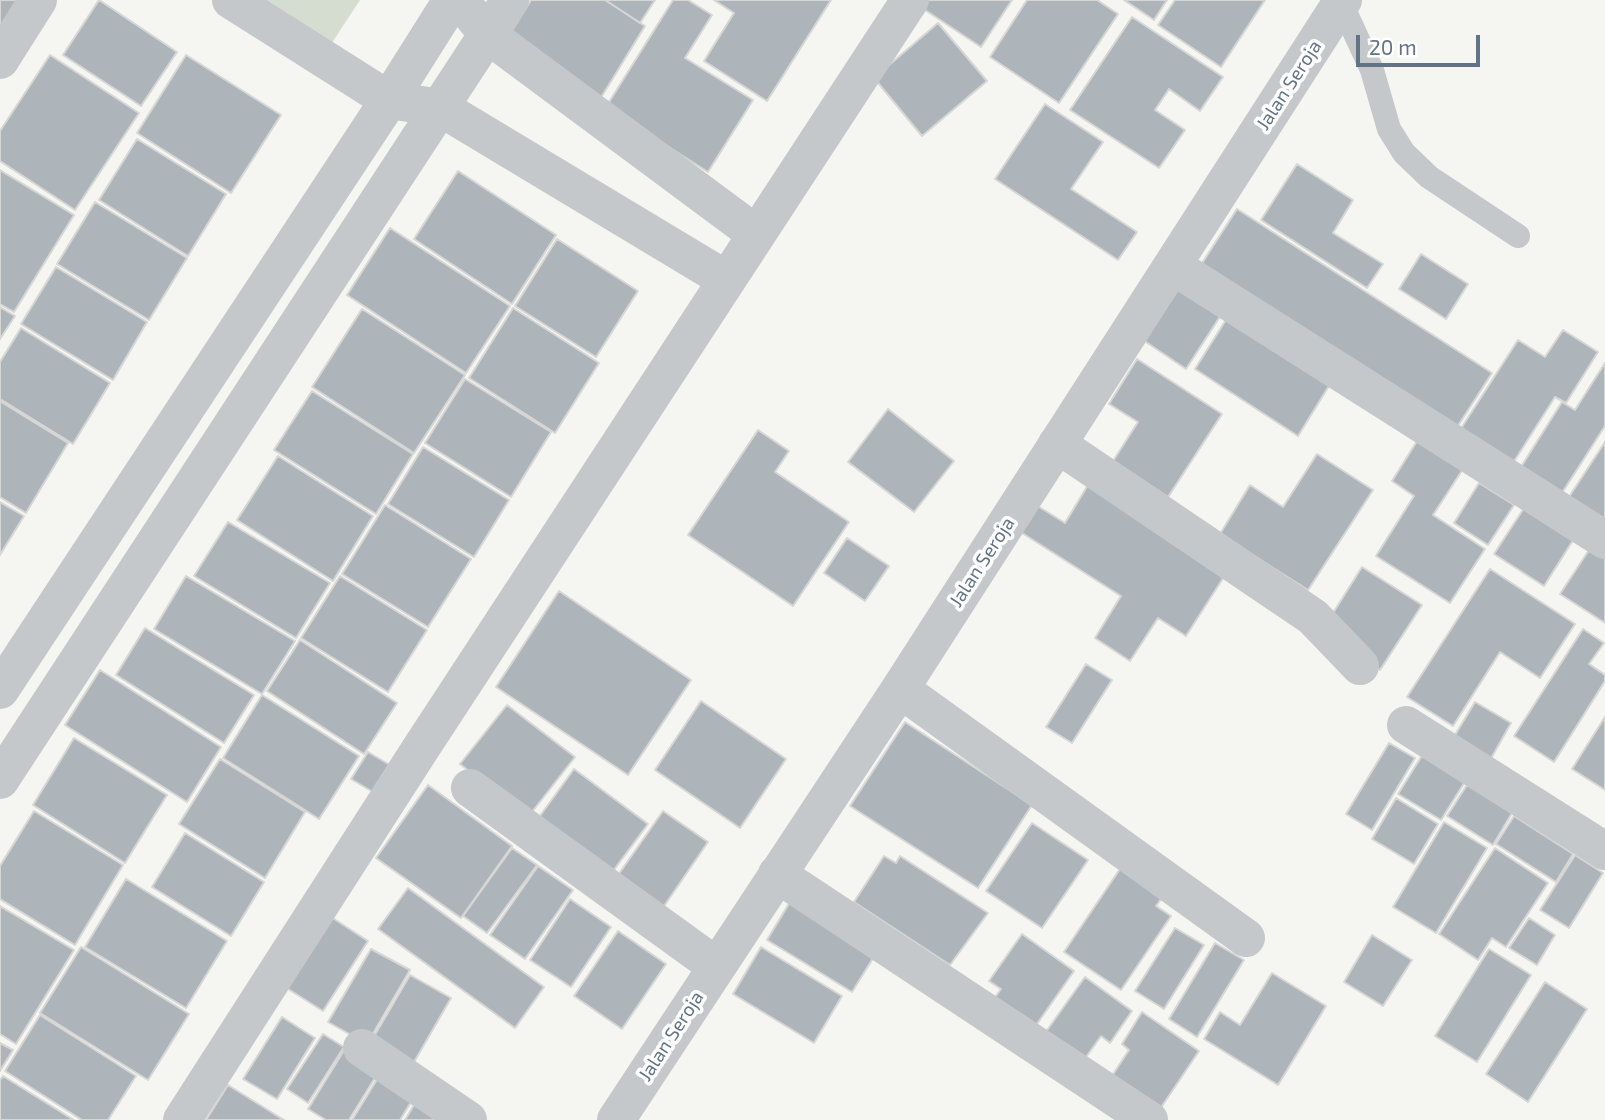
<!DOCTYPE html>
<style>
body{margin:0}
#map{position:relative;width:1605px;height:1120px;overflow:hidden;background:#f5f5f1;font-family:"Exo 2",sans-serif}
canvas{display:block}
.scale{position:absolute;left:1356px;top:35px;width:124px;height:32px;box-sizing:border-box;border:4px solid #617385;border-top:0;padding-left:9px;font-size:21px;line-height:24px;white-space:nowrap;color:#617385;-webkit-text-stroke:5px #fff;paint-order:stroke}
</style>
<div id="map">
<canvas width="1605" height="1120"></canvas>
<div class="scale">20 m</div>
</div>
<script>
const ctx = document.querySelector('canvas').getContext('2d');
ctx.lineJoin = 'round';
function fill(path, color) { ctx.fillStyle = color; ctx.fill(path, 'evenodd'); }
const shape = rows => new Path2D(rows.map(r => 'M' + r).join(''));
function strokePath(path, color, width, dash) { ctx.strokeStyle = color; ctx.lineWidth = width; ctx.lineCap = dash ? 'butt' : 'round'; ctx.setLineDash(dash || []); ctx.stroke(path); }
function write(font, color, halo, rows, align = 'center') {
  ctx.font = font + ' "Exo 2",sans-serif'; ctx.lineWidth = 7; ctx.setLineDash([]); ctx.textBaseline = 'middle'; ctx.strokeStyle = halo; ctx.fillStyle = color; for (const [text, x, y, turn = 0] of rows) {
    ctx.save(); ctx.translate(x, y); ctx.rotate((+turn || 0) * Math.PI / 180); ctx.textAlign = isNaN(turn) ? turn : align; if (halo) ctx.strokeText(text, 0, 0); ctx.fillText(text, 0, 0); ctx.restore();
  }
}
fill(shape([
 [236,0,360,0,322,58]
]), '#d5ddd1');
const building = shape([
 [0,0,21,0,0,38,0,0],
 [99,0,177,52,141,106,63,55,99,0],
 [531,0,605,0,645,26,597,104,503,45,531,0],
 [605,0,655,0,640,23,605,0],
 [673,0,688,0,712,15,685,58,753,100,708,172,606,107,673,0],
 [714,0,831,0,767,101,704,61,734,13,714,0],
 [923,0,1012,0,981,47,919,6,923,0],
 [1027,0,1097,0,1118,14,1059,103,990,57,1027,0],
 [1124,0,1167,0,1154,20,1124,0],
 [1175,0,1265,0,1221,67,1158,25,1175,0],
 [1132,17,1223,77,1200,111,1169,89,1155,110,1185,130,1159,168,1070,110,1132,17],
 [938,23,987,81,922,136,874,78,938,23],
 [50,55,139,113,75,210,0,161,0,131,50,55],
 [186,55,281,115,231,193,137,133,186,55],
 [1045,104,1103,142,1071,189,1137,232,1118,260,995,179,1045,104],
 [137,139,226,194,188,256,99,200,137,139],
 [1297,164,1353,200,1333,233,1383,264,1367,288,1261,220,1297,164],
 [0,170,74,215,14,312,0,304,0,170],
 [458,171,556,235,512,304,414,239,458,171],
 [95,202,187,258,149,320,57,264,95,202],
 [1237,209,1492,373,1452,435,1197,271,1237,209],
 [390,228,510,306,466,373,347,295,390,228],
 [557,239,638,291,596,357,515,306,557,239],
 [1421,254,1468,284,1446,319,1399,289,1421,254],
 [56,267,147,322,113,380,21,324,56,267],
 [1176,283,1223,312,1186,369,1140,338,1176,283],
 [0,307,15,316,0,339,0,307],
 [513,308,599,363,555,433,469,378,513,308],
 [362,309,465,375,414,453,312,387,362,309],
 [1229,315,1332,381,1298,436,1195,369,1229,315],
 [21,328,110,383,73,444,0,399,0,362,21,328],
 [1563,330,1598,352,1566,403,1555,397,1513,463,1460,430,1518,340,1545,357,1563,330],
 [1137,359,1222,414,1168,497,1113,461,1138,422,1109,404,1137,359],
 [1605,363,1605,426,1560,496,1519,470,1562,402,1575,410,1605,363],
 [465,379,551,432,511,497,425,443,465,379],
 [312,391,413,454,376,514,274,450,312,391],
 [0,401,68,443,26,513,0,497,0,401],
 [888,409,954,461,914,512,848,462,888,409],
 [758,430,789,451,775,472,849,522,793,606,688,535,758,430],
 [1419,438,1465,466,1433,515,1485,549,1450,603,1376,556,1414,496,1392,481,1419,438],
 [1605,442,1605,525,1567,500,1605,442],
 [423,447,509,500,474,557,388,504,423,447],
 [1317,454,1373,490,1308,590,1220,534,1250,485,1283,507,1317,454],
 [278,456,373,516,333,581,237,520,278,456],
 [1479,483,1514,505,1488,545,1454,523,1479,483],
 [1088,485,1227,572,1186,636,1158,618,1130,661,1095,638,1121,596,1019,531,1036,505,1065,523,1088,485],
 [0,502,24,516,0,555,0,502],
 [1528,502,1577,534,1544,586,1494,554,1528,502],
 [385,505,471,559,428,627,342,574,385,505],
 [228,522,330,583,296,638,194,576,228,522],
 [847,538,889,566,865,601,824,573,847,538],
 [1593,544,1605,551,1605,623,1560,594,1593,544],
 [1362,567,1422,605,1380,670,1347,649,1328,621,1362,567],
 [1490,569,1575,624,1540,678,1500,652,1453,726,1407,697,1490,569],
 [186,576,295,641,262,694,154,629,186,576],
 [340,576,427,630,388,692,301,638,340,576],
 [559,591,691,680,628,775,496,687,559,591],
 [145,628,254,695,224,743,116,675,145,628],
 [1583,629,1604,643,1589,664,1605,675,1605,681,1554,762,1514,736,1583,629],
 [300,640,397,703,364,754,267,691,300,640],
 [1086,664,1112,680,1072,743,1046,727,1086,664],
 [100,670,221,747,187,802,65,725,100,670],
 [262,695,359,756,319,819,223,758,262,695],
 [701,701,786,759,740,828,655,770,701,701],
 [1475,702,1511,723,1489,762,1452,740,1475,702],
 [507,705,575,757,528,817,460,764,507,705],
 [1605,717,1605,790,1572,769,1605,717],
 [905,722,1032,805,978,888,850,806,905,722],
 [74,738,167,795,125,863,33,805,74,738],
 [1389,743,1415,758,1372,830,1346,814,1389,743],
 [368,752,395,768,378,795,351,779,368,752],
 [1423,754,1466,780,1441,820,1398,794,1423,754],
 [220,759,305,812,265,878,179,824,220,759],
 [574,769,648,824,610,875,537,820,574,769],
 [428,785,512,846,461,918,376,858,428,785],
 [1467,785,1512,813,1493,845,1447,816,1467,785],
 [1396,798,1438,824,1414,864,1372,839,1396,798],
 [34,811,123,865,75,945,0,899,0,866,34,811],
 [663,811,708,842,662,909,616,878,663,811],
 [1514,816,1573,854,1556,882,1496,844,1514,816],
 [1444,822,1487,848,1436,933,1393,907,1444,822],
 [1032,823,1088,860,1042,928,986,891,1032,823],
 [185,833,264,882,231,936,152,887,185,833],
 [512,848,537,865,487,933,463,916,512,848],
 [1495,848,1548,883,1506,947,1492,938,1478,960,1439,934,1495,848],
 [1575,855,1603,873,1569,928,1540,910,1575,855],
 [884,856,896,863,900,856,988,913,950,965,854,902,884,856],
 [538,866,573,890,525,959,490,935,538,866],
 [1122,866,1164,895,1156,906,1171,916,1121,990,1064,952,1122,866],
 [126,879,227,941,186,1008,85,947,126,879],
 [408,888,544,987,515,1028,378,929,408,888],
 [570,899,611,927,571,987,530,960,570,899],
 [790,902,875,955,852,992,767,940,790,902],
 [0,906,74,950,16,1044,0,1034,0,906],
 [331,917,368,941,323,1011,285,987,331,917],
 [1529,918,1555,935,1537,965,1509,948,1529,918],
 [1175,928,1204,945,1164,1009,1135,991,1175,928],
 [618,931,666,964,622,1029,574,996,618,931],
 [1022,934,1074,971,1032,1031,991,1003,1001,989,989,981,1022,934],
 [1372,935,1412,960,1383,1006,1344,982,1372,935],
 [1215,943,1244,960,1197,1037,1169,1019,1215,943],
 [81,947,189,1014,148,1080,40,1013,81,947],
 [761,947,842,996,814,1043,733,994,761,947],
 [371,949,410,970,367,1044,328,1022,371,949],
 [1489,949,1531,975,1477,1062,1435,1036,1489,949],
 [1272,973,1326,1006,1278,1085,1204,1039,1220,1012,1240,1025,1272,973],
 [410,975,451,998,410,1069,369,1045,410,975],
 [1085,977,1132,1011,1110,1043,1101,1036,1079,1067,1040,1040,1085,977],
 [1545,982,1587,1009,1528,1102,1486,1074,1545,982],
 [1142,1012,1199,1051,1154,1118,1106,1085,1129,1050,1122,1044,1142,1012],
 [40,1015,136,1076,108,1120,82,1120,5,1071,40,1015],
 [282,1017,315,1038,277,1099,243,1079,282,1017],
 [323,1034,344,1047,308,1103,287,1089,323,1034],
 [0,1043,13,1050,0,1071,0,1043],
 [346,1047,381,1068,349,1120,326,1120,308,1109,346,1047],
 [381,1073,416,1094,400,1120,352,1120,381,1073],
 [3,1076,74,1120,0,1120,0,1080,3,1076],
 [228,1085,284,1120,206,1120,228,1085],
 [418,1098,448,1120,405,1120,418,1098]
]);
fill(building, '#adb5bb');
strokePath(building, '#d6d6d4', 2);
strokePath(shape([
 [1341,3,1372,70,1389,129,1404,153,1429,177,1518,236]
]), '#c4c8cb', 24);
strokePath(shape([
 [231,0,389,100,441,108,727,280],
 [472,15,488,35,756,234],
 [0,60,38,0],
 [1173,266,1605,540],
 [1057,444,1313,617,1360,666],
 [900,689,1246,938],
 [0,690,389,100,452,0],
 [1406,725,1605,851],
 [0,780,510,0],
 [470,788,716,966],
 [777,874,1149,1120],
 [362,1048,468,1120],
 [182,1120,419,751,910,0],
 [616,1120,900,689,1343,0]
]), '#c4c8cb', 38);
write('19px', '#617385', '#fff', [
 ["Jalan Seroja",1289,85,-57],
 ["Jalan Seroja",982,562,-57],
 ["Jalan Seroja",671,1036,-57]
]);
</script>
